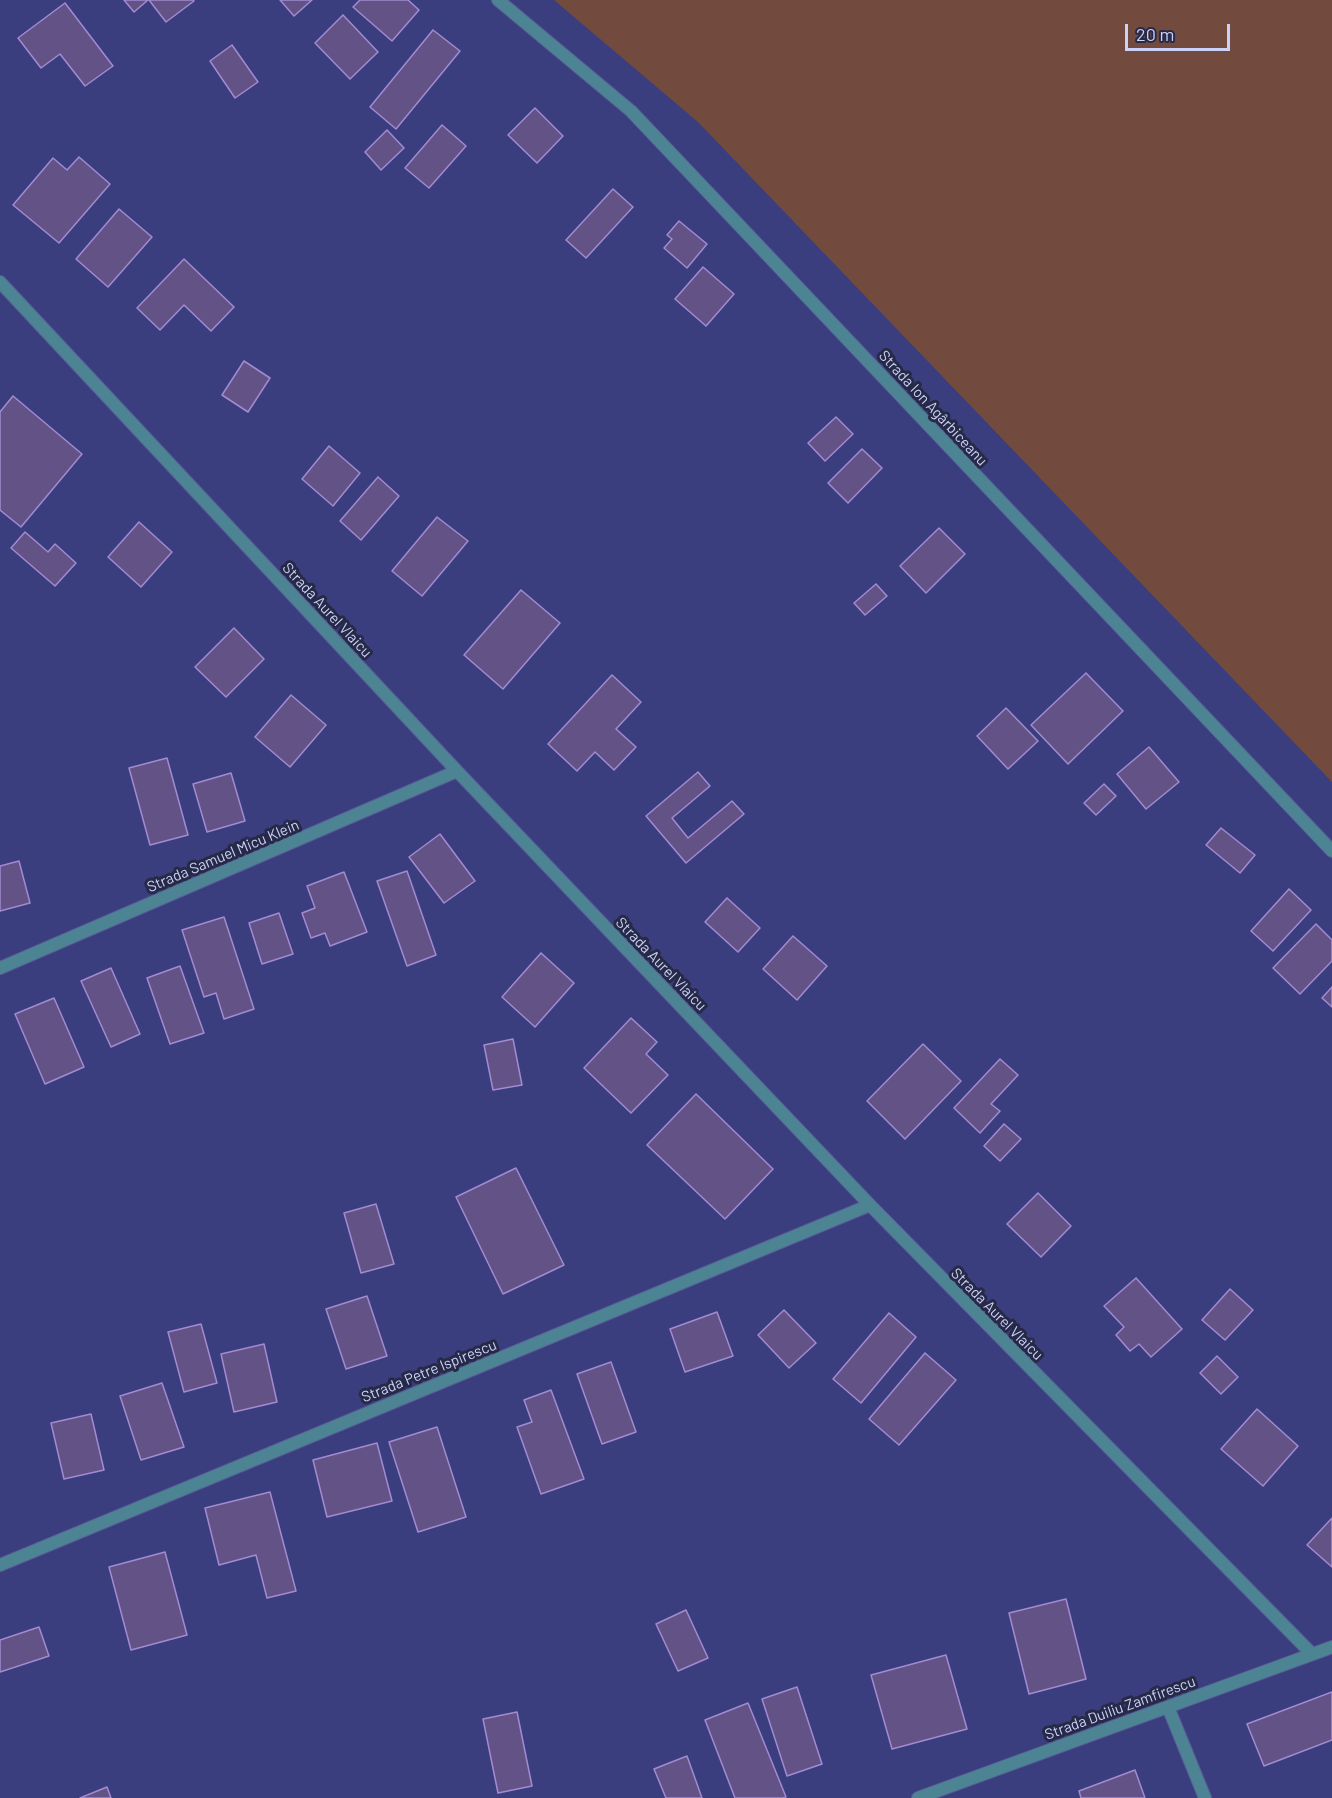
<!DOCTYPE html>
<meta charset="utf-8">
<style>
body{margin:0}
#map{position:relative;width:1332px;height:1798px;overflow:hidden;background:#3b3e7e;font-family:Barlow,sans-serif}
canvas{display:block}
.scale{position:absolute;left:1125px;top:24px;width:105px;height:27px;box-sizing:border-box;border:3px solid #cbd1f7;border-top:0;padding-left:8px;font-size:18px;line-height:21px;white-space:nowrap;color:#cbd1f7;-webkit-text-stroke:4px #272a47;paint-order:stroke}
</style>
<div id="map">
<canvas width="1332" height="1798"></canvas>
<div class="scale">20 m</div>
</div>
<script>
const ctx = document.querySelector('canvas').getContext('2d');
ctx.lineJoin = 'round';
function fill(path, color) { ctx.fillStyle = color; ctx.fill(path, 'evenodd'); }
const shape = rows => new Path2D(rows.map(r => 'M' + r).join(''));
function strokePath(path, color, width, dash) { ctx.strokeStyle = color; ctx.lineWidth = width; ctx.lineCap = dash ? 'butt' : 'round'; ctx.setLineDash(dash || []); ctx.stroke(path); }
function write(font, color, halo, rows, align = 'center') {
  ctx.font = font + ' Barlow,sans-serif'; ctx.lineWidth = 6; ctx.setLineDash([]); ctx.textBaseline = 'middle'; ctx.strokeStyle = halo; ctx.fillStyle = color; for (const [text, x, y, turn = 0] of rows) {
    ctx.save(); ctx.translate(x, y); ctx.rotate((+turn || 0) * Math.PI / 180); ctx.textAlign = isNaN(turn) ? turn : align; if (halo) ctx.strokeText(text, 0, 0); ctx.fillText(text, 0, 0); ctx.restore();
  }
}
fill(shape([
 [554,0,1332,0,1332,782,698,122]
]), '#734b3e');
const building = shape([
 [124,0,148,0,134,12,124,0],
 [149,0,193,0,194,1,166,22,149,0],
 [280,0,312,0,294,16,280,0],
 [360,0,408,0,419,10,392,41,353,7,360,0],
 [65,3,113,66,85,86,60,54,41,68,18,38,65,3],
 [343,15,378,52,350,79,315,43,343,15],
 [433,30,460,51,396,129,370,107,433,30],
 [232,45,258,82,235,98,210,61,232,45],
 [535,108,563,136,537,163,508,135,535,108],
 [442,125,466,146,429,188,405,168,442,125],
 [387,130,404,148,381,170,365,152,387,130],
 [79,157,110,184,59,243,13,205,53,158,67,170,79,157],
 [613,189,633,207,586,258,566,240,613,189],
 [119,209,152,237,108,287,76,259,119,209],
 [679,221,707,244,687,268,664,248,672,239,667,235,679,221],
 [184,259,234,307,211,331,184,305,160,330,137,308,184,259],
 [703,267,734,294,706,326,675,299,703,267],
 [244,361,270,378,248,412,222,395,244,361],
 [13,396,82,454,21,527,0,510,0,412,13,396],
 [836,417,853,434,825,461,808,443,836,417],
 [329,446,360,473,333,506,302,479,329,446],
 [862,449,882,468,848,503,828,483,862,449],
 [378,477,399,496,361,540,340,521,378,477],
 [437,517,468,541,422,596,392,571,437,517],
 [139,522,172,552,141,587,108,557,139,522],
 [939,528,965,554,926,593,900,566,939,528],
 [25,532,48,552,55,544,76,563,55,586,11,548,25,532],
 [876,584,887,596,865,615,854,603,876,584],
 [521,590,560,623,503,689,464,655,521,590],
 [234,628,264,659,226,697,195,667,234,628],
 [1086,673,1123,711,1068,764,1031,725,1086,673],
 [612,675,641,702,616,729,636,747,614,770,595,752,577,771,548,744,612,675],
 [291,695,326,725,290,767,255,737,291,695],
 [1006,708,1038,741,1008,769,977,736,1006,708],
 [1149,747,1179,782,1146,809,1117,774,1149,747],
 [167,758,188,835,150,845,129,768,167,758],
 [698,772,710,786,672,818,688,838,732,801,744,814,686,863,646,816,698,772],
 [231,773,245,821,207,832,193,784,231,773],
 [1104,784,1116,796,1096,815,1084,803,1104,784],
 [1221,828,1255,855,1240,873,1206,845,1221,828],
 [440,834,475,881,444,903,409,857,440,834],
 [19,861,30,903,0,911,0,866,19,861],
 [407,871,436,955,407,966,377,881,407,871],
 [344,872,367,932,330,946,325,933,311,938,302,913,315,908,307,886,344,872],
 [1289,889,1311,910,1273,951,1251,931,1289,889],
 [727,898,760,928,738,952,705,922,727,898],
 [279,913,293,954,262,964,249,923,279,913],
 [224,917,254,1009,224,1019,216,993,204,997,182,930,224,917],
 [1316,924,1332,940,1332,961,1300,994,1273,968,1316,924],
 [793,936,827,966,797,1000,763,969,793,936],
 [541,953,574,983,535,1027,502,997,541,953],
 [180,966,204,1033,170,1044,147,978,180,966],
 [111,968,140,1034,111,1047,81,981,111,968],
 [1332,987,1332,1007,1322,998,1332,987],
 [54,998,84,1067,45,1084,15,1014,54,998],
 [631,1018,657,1042,646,1054,668,1075,631,1113,584,1068,631,1018],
 [513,1039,522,1085,493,1090,484,1045,513,1039],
 [923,1044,961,1081,905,1139,867,1101,923,1044],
 [1000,1059,1018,1075,991,1104,1000,1111,980,1133,954,1108,1000,1059],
 [696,1094,773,1169,725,1219,647,1145,696,1094],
 [1004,1124,1021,1139,1000,1161,984,1146,1004,1124],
 [516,1168,564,1265,503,1294,456,1197,516,1168],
 [1038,1193,1071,1226,1041,1257,1007,1224,1038,1193],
 [376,1204,394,1264,361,1273,344,1213,376,1204],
 [1136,1278,1182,1329,1151,1357,1139,1344,1130,1351,1116,1335,1124,1327,1104,1306,1136,1278],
 [1230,1289,1253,1310,1225,1340,1202,1320,1230,1289],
 [367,1296,387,1356,346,1369,326,1309,367,1296],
 [784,1310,816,1343,789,1368,758,1335,784,1310],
 [717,1312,733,1356,685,1372,670,1329,717,1312],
 [889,1313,916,1337,861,1403,833,1379,889,1313],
 [201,1324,217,1383,184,1392,168,1332,201,1324],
 [264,1344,277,1402,234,1412,221,1354,264,1344],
 [925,1353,956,1380,899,1445,869,1419,925,1353],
 [1217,1356,1238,1377,1221,1394,1200,1373,1217,1356],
 [611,1362,636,1432,602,1444,577,1374,611,1362],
 [162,1383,184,1447,141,1460,120,1396,162,1383],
 [551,1390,584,1479,541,1494,517,1427,532,1422,524,1400,551,1390],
 [1257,1409,1298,1446,1263,1486,1221,1449,1257,1409],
 [91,1414,104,1470,64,1479,51,1423,91,1414],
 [437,1427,466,1517,418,1532,389,1442,437,1427],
 [377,1443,392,1501,327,1517,313,1460,377,1443],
 [270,1492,296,1591,267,1598,256,1555,219,1565,205,1508,270,1492],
 [1332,1518,1332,1567,1307,1545,1332,1518],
 [165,1552,187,1635,131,1650,109,1567,165,1552],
 [1066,1599,1086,1679,1029,1694,1009,1613,1066,1599],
 [686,1610,708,1658,678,1671,656,1624,686,1610],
 [39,1627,49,1656,0,1672,0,1640,39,1627],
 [946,1655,967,1729,892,1749,871,1675,946,1655],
 [797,1687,822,1764,787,1776,762,1699,797,1687],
 [1332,1692,1332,1740,1264,1766,1247,1724,1332,1692],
 [748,1703,786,1797,783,1798,735,1798,705,1720,748,1703],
 [517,1712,532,1786,498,1793,483,1719,517,1712],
 [687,1756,702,1798,666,1798,654,1769,687,1756],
 [1135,1770,1145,1798,1081,1798,1079,1791,1135,1770],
 [107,1787,111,1798,80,1798,107,1787]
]);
fill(building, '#635285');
strokePath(building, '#a28bd3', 1.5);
const minor = shape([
 [498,0,631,111,1332,851],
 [0,282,457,771,870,1205,1312,1654],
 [0,968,457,771],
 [0,1565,870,1205],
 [1168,1707,1205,1798],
 [918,1798,1332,1647]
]);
strokePath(minor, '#585b96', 14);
strokePath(minor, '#4c8494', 12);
write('15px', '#cbd1f7', '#272a47', [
 ["Strada Ion Agârbiceanu",933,408,47],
 ["Strada Aurel Vlaicu",327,610,47],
 ["Strada Samuel Micu Klein",223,856,-23],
 ["Strada Aurel Vlaicu",661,964,46],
 ["Strada Aurel Vlaicu",997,1314,45],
 ["Strada Petre Ispirescu",429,1371,-22],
 ["Strada Duiliu Zamfirescu",1120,1708,-20]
]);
</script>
